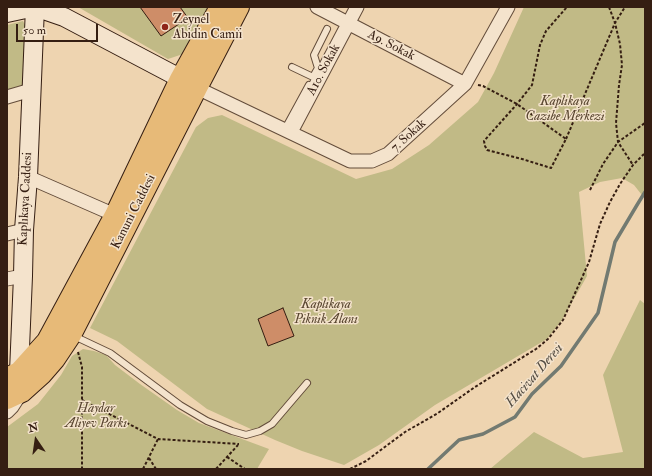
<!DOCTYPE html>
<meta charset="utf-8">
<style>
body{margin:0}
#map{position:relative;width:652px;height:476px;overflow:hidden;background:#eed4b0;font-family:"IM FELL Double Pica",serif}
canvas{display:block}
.frame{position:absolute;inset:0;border:8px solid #351e12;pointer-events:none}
.north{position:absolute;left:16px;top:420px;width:40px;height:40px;-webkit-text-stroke:3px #f4e3cc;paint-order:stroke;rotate:347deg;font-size:11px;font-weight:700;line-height:16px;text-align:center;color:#351e12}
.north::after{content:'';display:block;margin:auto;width:14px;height:18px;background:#351e12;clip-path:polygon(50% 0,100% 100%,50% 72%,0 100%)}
.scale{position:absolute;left:16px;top:24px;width:82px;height:18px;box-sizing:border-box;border:2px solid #351e12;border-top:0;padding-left:5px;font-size:12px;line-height:14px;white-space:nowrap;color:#351e12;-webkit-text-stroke:3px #f4e3cc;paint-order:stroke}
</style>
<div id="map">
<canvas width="652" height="476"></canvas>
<div class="frame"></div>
<div class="north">N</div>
<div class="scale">50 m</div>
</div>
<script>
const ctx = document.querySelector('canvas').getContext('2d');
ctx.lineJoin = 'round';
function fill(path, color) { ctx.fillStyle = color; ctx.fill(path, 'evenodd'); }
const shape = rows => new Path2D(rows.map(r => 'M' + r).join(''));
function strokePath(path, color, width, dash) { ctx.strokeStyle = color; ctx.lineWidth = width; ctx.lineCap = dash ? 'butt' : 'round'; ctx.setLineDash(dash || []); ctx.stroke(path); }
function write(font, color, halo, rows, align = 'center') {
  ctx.font = font + ' "IM FELL Double Pica",serif'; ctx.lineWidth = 3; ctx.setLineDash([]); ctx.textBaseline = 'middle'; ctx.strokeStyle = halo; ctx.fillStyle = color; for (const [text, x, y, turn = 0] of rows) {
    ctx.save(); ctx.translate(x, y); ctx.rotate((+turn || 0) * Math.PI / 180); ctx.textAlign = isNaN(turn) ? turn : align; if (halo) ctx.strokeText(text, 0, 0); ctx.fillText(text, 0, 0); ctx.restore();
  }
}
fill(shape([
 [78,7,208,7,183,54,168,59],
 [524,7,645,7,645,199,634,185,622,178,600,182,579,192,587,276,562,320,547,339,435,405,379,445,344,465,302,451,275,440,207,409,117,341,90,328,196,127,208,118,222,115,356,179,392,169,429,145,478,102,494,73],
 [23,21,26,27,22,89,7,93,7,25],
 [640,300,645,304,645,469,490,469,534,432,583,458,623,452,603,375],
 [83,349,94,351,106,355,115,365,140,384,177,410,199,423,269,449,257,469,7,469,7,427,38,404,61,375,72,356]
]), '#c1ba86');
strokePath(shape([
 [428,469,459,440,483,434,515,417,532,394,561,366,598,313,615,242,637,205,645,192]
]), '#727a71', 3.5);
const building = shape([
 [140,7,180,7,188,18,161,36,140,7],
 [283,308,294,336,268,346,258,319,283,308]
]);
fill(building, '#ce8d68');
strokePath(building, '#351e12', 1);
const lane = shape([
 [292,67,313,77],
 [314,75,318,68,314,55,327,29],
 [285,129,309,85],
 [74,336,110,353,180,405,207,421,232,431,246,435,260,431,272,424,307,383]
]);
const street = shape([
 [317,7,465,84],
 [197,88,350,161,372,161,388,154,465,84,508,7],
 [7,97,31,90],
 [291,132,357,7],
 [28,177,115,215],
 [7,234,24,230],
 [7,279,23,276],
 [7,412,12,407,21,393]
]);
const secondary = shape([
 [7,13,35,7,64,17,193,85],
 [20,381,19,372,23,276,24,230,28,177,35,7]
]);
const primary = shape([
 [7,378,19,372,47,341,115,215,180,79,220,7],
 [7,399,22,392,42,374,55,359,71,335,197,88,239,7]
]);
strokePath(lane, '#634c3a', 8);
strokePath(street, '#634c3a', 15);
strokePath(secondary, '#351e12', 20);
strokePath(primary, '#351e12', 22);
strokePath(shape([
 [609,7,615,23,620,44,622,65,619,85,616,123,618,142,633,165],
 [478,85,483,86,517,104,566,139,551,168,522,159,487,150,485,146,484,141,517,104,532,85,540,45,546,31,567,7],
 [566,139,615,23,625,7],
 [590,190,603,164,618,142,645,123],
 [78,352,82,367,82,469],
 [82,400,158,439,239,444],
 [227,457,245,469],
 [149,458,156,469],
 [143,469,158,439],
 [216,469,238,445],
 [350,469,366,461,405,432,438,413,475,387,536,349,548,339,563,320,589,262,600,224,610,202,620,184,633,165,645,153]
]), '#351e12', 2, [3, 2]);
strokePath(lane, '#f4e3cc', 6);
strokePath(street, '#f4e3cc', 13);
strokePath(secondary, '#f4e3cc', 18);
strokePath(primary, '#e7ba78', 20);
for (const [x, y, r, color] of [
 [165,27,4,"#8f2418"]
]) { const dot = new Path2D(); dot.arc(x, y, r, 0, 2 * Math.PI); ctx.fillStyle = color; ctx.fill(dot); strokePath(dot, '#f4e3cc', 1.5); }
write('13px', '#351e12', '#f4e3cc', [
 ["Zeynel",173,20],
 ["Abidin Camii",173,35]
], 'left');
write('13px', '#351e12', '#f4e3cc', [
 ["A9. Sokak",391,46,27],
 ["A10. Sokak",324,70,-62],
 ["7. Sokak",409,136,-42],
 ["Kaplıkaya Caddesi",26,199,-87],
 ["Kanuni Caddesi",134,212,-63]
]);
write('italic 13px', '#58452f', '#f4e3cc', [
 ["Kaplıkaya",565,102],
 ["Cazibe Merkezi",565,117],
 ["Kaplıkaya",326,305],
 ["Piknik Alanı",326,320],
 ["Haydar",96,409],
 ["Aliyev Parkı",96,424]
]);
write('italic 14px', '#534c42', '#f4e3cc', [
 ["Hacivat Deresi",535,376,-49]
]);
</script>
